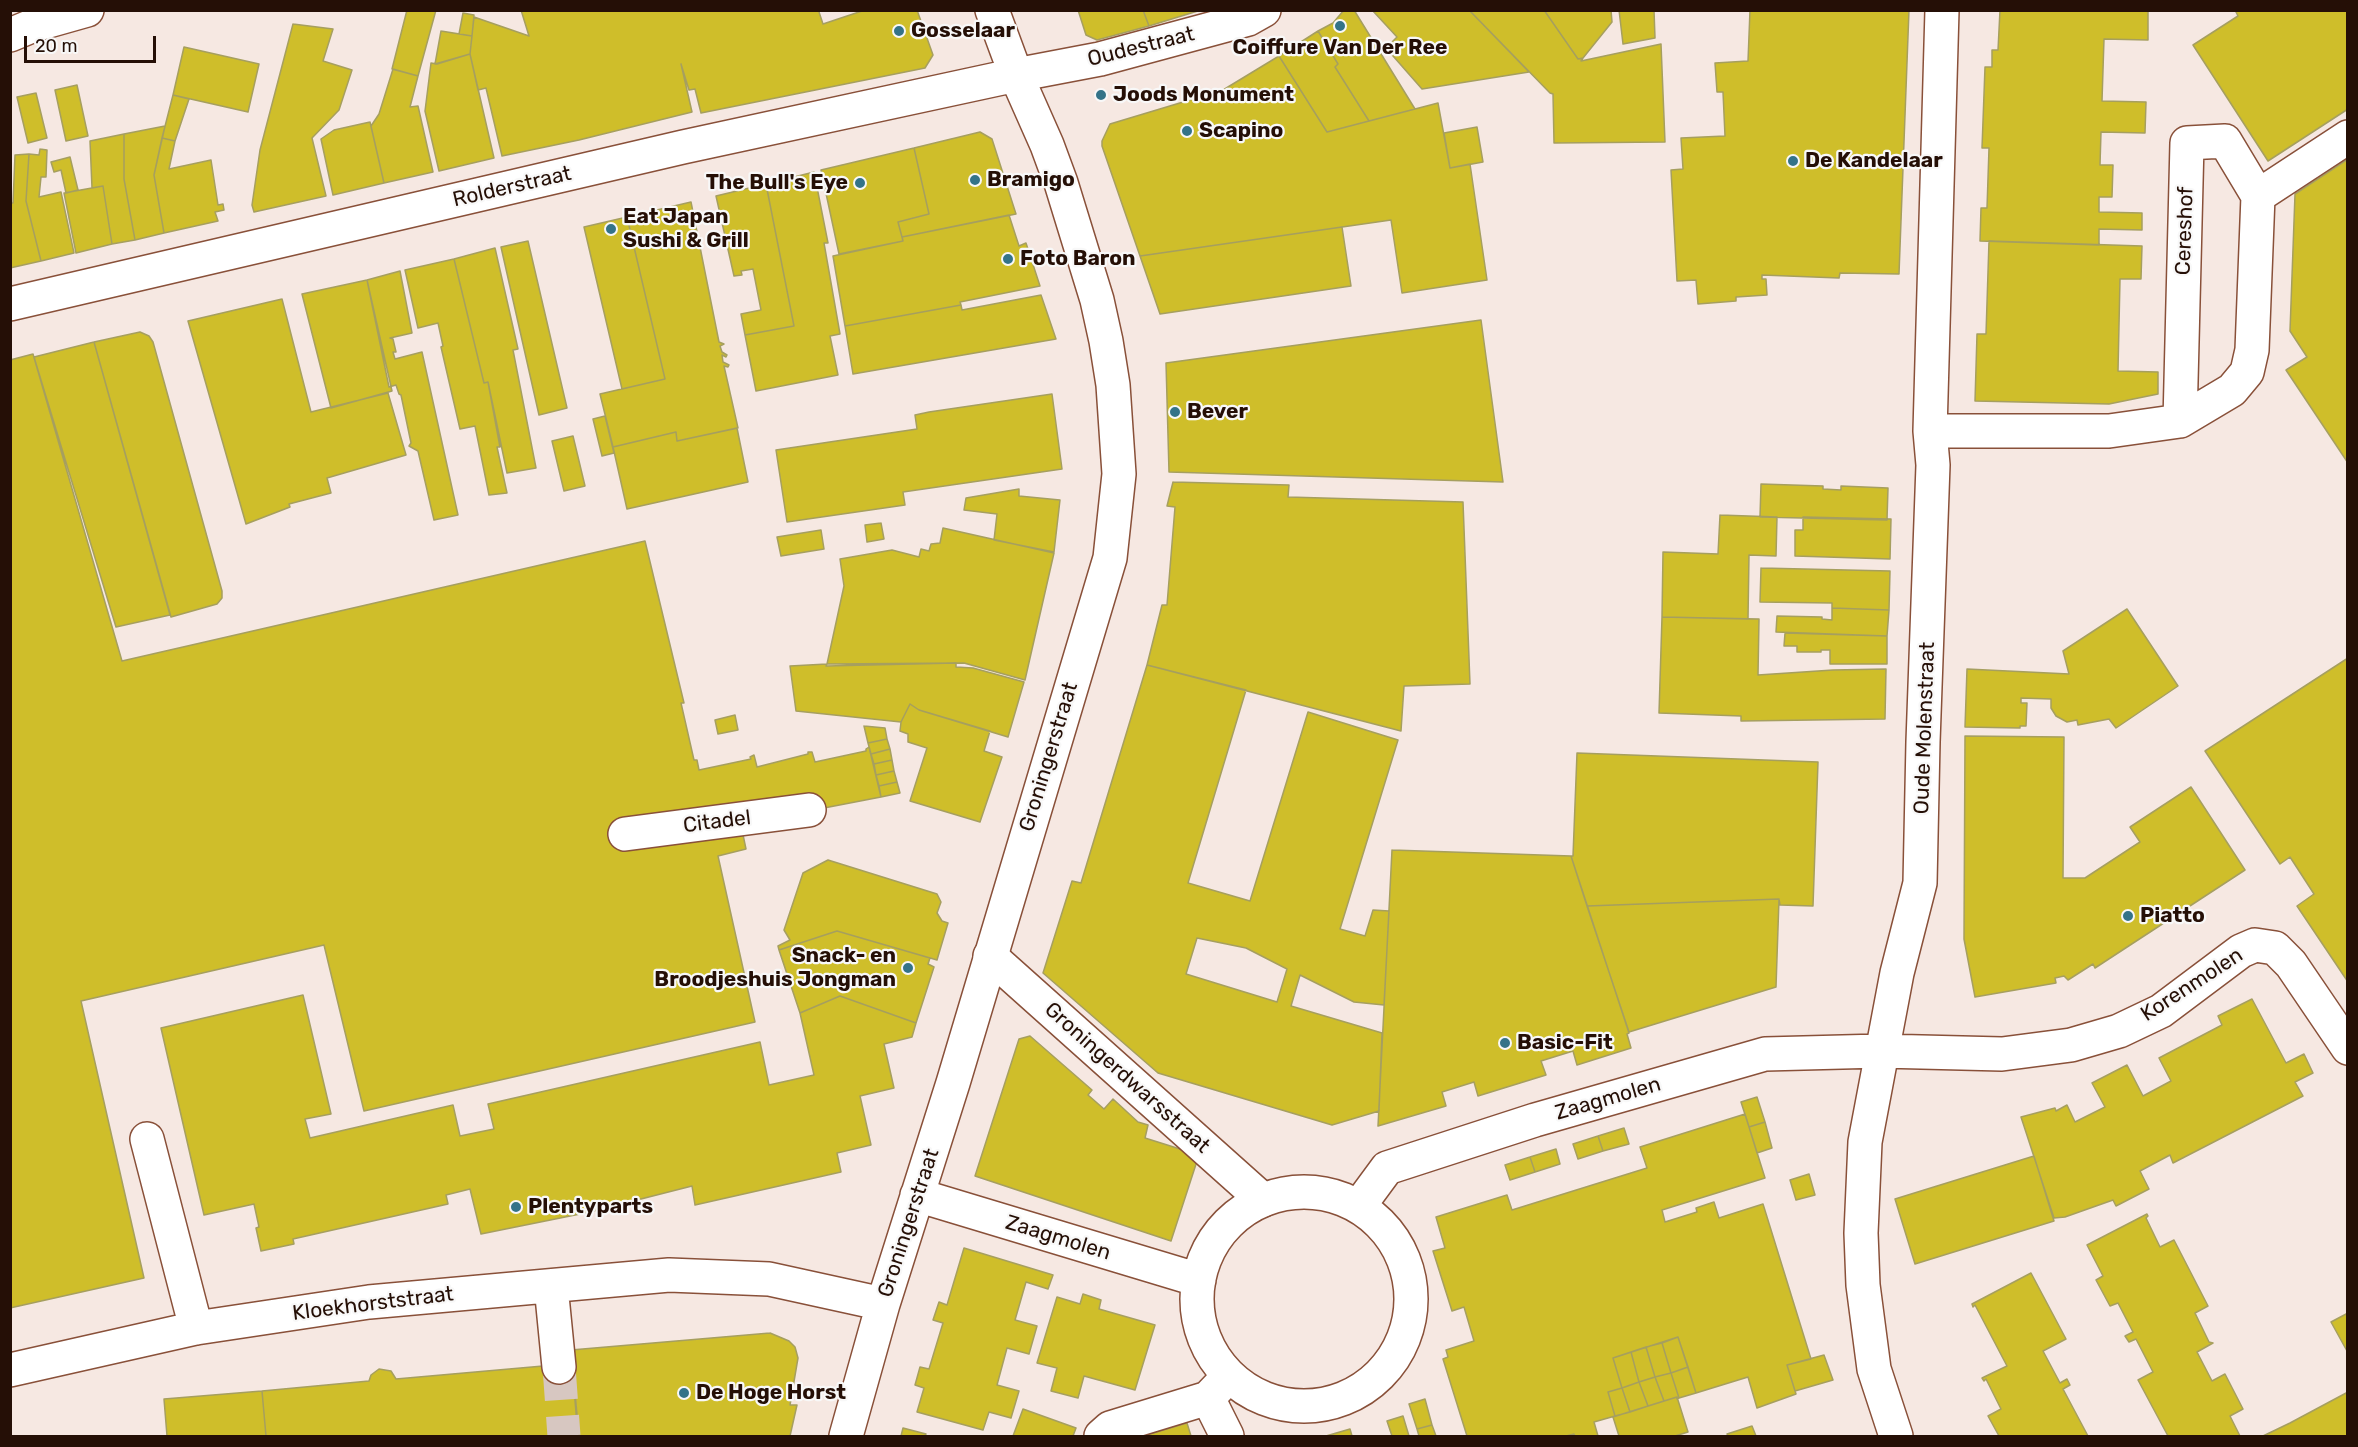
<!DOCTYPE html>
<style>
body{margin:0}
#map{position:relative;width:2358px;height:1447px;overflow:hidden;background:#f6e8e2;font-family:Rubik,sans-serif}
canvas{display:block}
.frame{position:absolute;inset:0;border:12px solid #250f06;pointer-events:none}
.scale{position:absolute;left:24px;top:36px;width:132px;height:27px;box-sizing:border-box;border:3px solid #250f06;border-top:0;padding-left:8px;font-size:18px;line-height:21px;white-space:nowrap;color:#250f06;-webkit-text-stroke:4px #f8f8f8;paint-order:stroke}
</style>
<div id="map">
<canvas width="2358" height="1447"></canvas>
<div class="frame"></div>
<div class="scale">20 m</div>
</div>
<script>
const ctx = document.querySelector('canvas').getContext('2d');
ctx.lineJoin = 'round';
function fill(path, color) { ctx.fillStyle = color; ctx.fill(path, 'evenodd'); }
const shape = rows => new Path2D(rows.map(r => 'M' + r).join(''));
function strokePath(path, color, width, dash) { ctx.strokeStyle = color; ctx.lineWidth = width; ctx.lineCap = dash ? 'butt' : 'round'; ctx.setLineDash(dash || []); ctx.stroke(path); }
function write(font, color, halo, rows, align = 'center') {
  ctx.font = font + ' Rubik,sans-serif'; ctx.lineWidth = 4.5; ctx.setLineDash([]); ctx.textBaseline = 'middle'; ctx.strokeStyle = halo; ctx.fillStyle = color; for (const [text, x, y, turn = 0] of rows) {
    ctx.save(); ctx.translate(x, y); ctx.rotate((+turn || 0) * Math.PI / 180); ctx.textAlign = isNaN(turn) ? turn : align; if (halo) ctx.strokeText(text, 0, 0); ctx.fillText(text, 0, 0); ctx.restore();
  }
}
const building = shape([
 [407,10,436,10,418,76,392,69,407,10],
 [521,10,822,10,819,12,823,24,865,10,917,10,933,55,925,68,701,113,695,89,689,90,681,64,692,112,579,140,502,156,486,88,478,90,470,54,474,17,529,36,521,10],
 [1078,10,1143,10,1149,26,1097,40,1086,35,1078,10],
 [1143,10,1201,10,1149,26,1143,10],
 [1344,10,1354,10,1415,109,1369,121,1335,67,1338,64,1318,31,1333,23,1344,10],
 [1372,10,1469,10,1529,72,1422,89,1386,48,1397,37,1372,10],
 [1469,10,1544,10,1578,59,1583,58,1581,61,1661,44,1665,142,1554,143,1553,94,1550,93,1469,10],
 [1544,10,1611,10,1612,22,1583,58,1578,59,1544,10],
 [1619,10,1654,10,1655,38,1623,44,1619,10],
 [1750,10,1909,10,1899,274,1840,273,1839,278,1762,275,1762,279,1766,279,1767,295,1736,297,1736,301,1698,304,1696,280,1677,281,1671,170,1683,169,1681,138,1725,136,1723,92,1717,92,1715,63,1748,61,1750,10],
 [2000,10,2148,10,2148,40,2104,39,2102,101,2146,102,2145,133,2101,132,2100,165,2113,165,2112,197,2099,197,2099,212,2142,213,2142,230,2099,229,2099,245,1980,241,1981,208,1987,208,1989,148,1982,148,1985,67,1992,67,1992,50,1998,50,2000,10],
 [2235,10,2348,10,2348,109,2268,161,2193,45,2238,16,2235,10],
 [463,13,474,15,472,36,459,34,463,13],
 [293,24,333,29,323,61,352,70,339,110,312,138,326,196,254,212,252,205,260,150,293,24],
 [441,31,472,36,470,54,435,64,441,31],
 [1318,31,1338,64,1335,67,1369,121,1327,132,1279,56,1318,31],
 [184,47,259,64,248,112,173,95,184,47],
 [470,54,494,158,439,171,425,111,431,63,437,64,470,54],
 [1279,56,1327,132,1438,103,1450,168,1470,164,1487,280,1402,293,1391,220,1140,256,1102,146,1102,141,1110,124,1223,90,1279,56],
 [393,69,418,76,410,107,418,106,433,172,384,183,371,126,379,114,393,69],
 [77,85,88,136,66,141,55,90,77,85],
 [36,93,47,138,28,143,17,97,36,93],
 [173,95,189,99,175,141,162,138,173,95],
 [370,122,384,183,333,195,321,139,334,130,370,122],
 [165,126,154,175,164,233,135,240,124,179,124,134,165,126],
 [1477,127,1483,162,1450,168,1444,133,1477,127],
 [980,132,992,139,1016,214,902,237,898,222,929,214,914,148,980,132],
 [124,134,124,179,135,240,112,244,103,186,92,188,90,141,124,134],
 [162,138,175,141,169,169,211,160,218,205,223,204,224,210,215,212,218,221,164,233,154,175,162,138],
 [914,148,929,214,898,222,903,241,839,254,821,170,914,148],
 [40,149,47,150,46,177,41,177,39,197,61,192,74,253,41,261,26,201,29,154,39,155,40,149],
 [29,154,26,201,41,261,10,268,10,203,13,203,15,155,29,154],
 [70,157,78,190,66,193,61,170,54,172,51,162,70,157],
 [2348,159,2348,463,2286,370,2307,357,2290,331,2295,194,2348,159],
 [814,172,828,243,824,243,840,334,830,336,838,375,756,391,745,335,794,326,766,184,814,172],
 [766,184,794,326,745,335,741,314,761,310,753,269,741,271,742,275,734,276,716,196,766,184],
 [103,186,112,244,76,253,64,193,103,186],
 [691,202,719,342,724,344,720,346,722,352,727,355,726,357,722,355,723,362,729,365,728,367,724,366,738,428,677,441,676,432,613,447,600,394,665,379,627,217,691,202],
 [1009,215,1019,246,1026,243,1040,286,960,302,961,305,845,326,833,256,903,241,902,237,1009,215],
 [627,217,665,379,622,389,584,227,627,217],
 [1342,227,1351,286,1160,314,1140,256,1342,227],
 [528,241,567,408,539,415,501,247,528,241],
 [1989,241,2142,246,2141,279,2120,279,2118,371,2158,372,2158,394,2109,404,1975,401,1977,334,1986,334,1989,241],
 [495,248,518,349,513,350,536,468,507,473,488,382,484,383,454,259,495,248],
 [454,259,484,383,488,382,500,447,497,447,507,493,489,495,475,426,460,429,441,347,443,346,438,323,418,328,405,270,454,259],
 [400,271,412,333,390,338,393,339,396,352,393,352,395,359,422,352,458,515,434,520,418,451,409,446,411,443,401,395,399,394,396,385,389,387,367,280,400,271],
 [367,280,392,391,331,408,302,294,367,280],
 [1041,295,1056,339,853,374,845,326,961,305,962,310,1041,295],
 [282,299,311,412,388,393,406,455,327,478,331,493,289,504,290,507,246,524,188,321,282,299],
 [1481,320,1503,482,1169,472,1166,363,1481,320],
 [140,332,149,336,153,342,222,591,222,598,217,604,171,617,94,342,140,332],
 [94,342,170,615,116,627,34,357,94,342],
 [33,354,122,661,645,541,684,703,681,703,694,760,697,760,699,770,751,759,750,757,754,755,757,767,808,754,808,752,812,752,815,762,866,751,866,749,869,747,881,797,824,808,825,810,821,811,742,830,746,849,718,856,755,1022,364,1111,324,945,81,1001,144,1278,10,1308,10,360,33,354],
 [1052,394,1062,469,903,492,905,505,787,522,776,450,917,429,915,415,929,412,1052,394],
 [605,416,614,453,602,456,593,419,605,416],
 [737,428,748,482,627,509,613,447,676,432,677,441,737,428],
 [573,436,585,486,564,491,552,441,573,436],
 [1173,482,1289,485,1288,497,1463,502,1470,684,1404,686,1401,731,1147,665,1162,605,1167,605,1175,507,1167,506,1173,482],
 [1761,484,1823,486,1823,489,1841,490,1841,486,1888,488,1887,520,1760,517,1761,484],
 [1019,489,1019,496,1060,500,1054,552,994,540,997,514,964,510,966,498,1019,489],
 [1720,515,1777,517,1776,556,1749,555,1748,619,1662,617,1663,552,1718,554,1720,515],
 [1803,517,1891,519,1890,559,1795,556,1795,530,1803,530,1803,517],
 [881,523,884,539,867,542,865,525,881,523],
 [943,528,1054,553,1025,680,964,663,827,664,844,586,840,559,892,550,919,557,921,549,929,551,931,544,940,543,943,528],
 [821,530,824,549,781,556,777,537,821,530],
 [1761,568,1890,571,1889,610,1832,608,1832,603,1760,602,1761,568],
 [1832,608,1889,610,1887,636,1776,632,1777,616,1822,617,1822,619,1832,620,1832,608],
 [2127,609,2178,686,2116,728,2109,719,2078,725,2077,720,2067,722,2056,716,2051,708,2051,699,2021,698,2021,703,2027,703,2026,726,2020,726,2020,728,1965,727,1967,669,2069,674,2063,651,2127,609],
 [1662,617,1759,619,1758,675,1833,670,1886,669,1885,719,1741,721,1741,716,1659,713,1662,617],
 [1785,633,1887,636,1887,664,1830,664,1830,650,1821,650,1821,652,1797,652,1797,646,1784,646,1785,633],
 [2348,658,2348,982,2297,906,2314,894,2290,857,2280,864,2205,751,2348,658],
 [956,663,956,667,973,668,1024,682,1008,737,919,710,910,704,901,722,796,711,790,666,827,664,826,666,956,663],
 [1147,665,1246,690,1188,883,1250,901,1308,712,1398,740,1340,929,1365,936,1373,910,1389,911,1384,1005,1354,1002,1300,975,1291,1006,1382,1033,1379,1111,1332,1125,1158,1073,1043,973,1072,881,1081,883,1147,665],
 [1197,938,1246,948,1287,969,1277,1002,1186,974,1197,938],
 [910,704,919,710,990,731,984,751,1002,757,980,822,910,801,927,748,908,742,908,734,900,731,901,722,910,704],
 [735,715,738,730,718,734,715,720,735,715],
 [864,726,885,728,887,739,868,743,864,726],
 [1965,736,2064,737,2063,878,2085,878,2140,842,2130,827,2191,787,2245,870,2095,968,2093,964,2068,980,2064,976,2055,978,2056,983,1975,997,1964,939,1965,736],
 [887,739,890,749,871,754,868,743,887,739],
 [890,749,892,760,874,764,871,754,890,749],
 [1577,753,1818,762,1813,906,1780,905,1779,899,1587,906,1571,856,1573,856,1577,753],
 [892,760,894,771,876,775,874,764,892,760],
 [894,771,897,782,879,786,876,775,894,771],
 [897,782,900,793,881,797,879,786,897,782],
 [1392,850,1571,856,1629,1033,1627,1034,1631,1048,1577,1065,1573,1051,1541,1061,1546,1075,1478,1096,1474,1082,1442,1092,1446,1106,1378,1126,1392,850],
 [828,860,937,894,941,902,937,913,942,921,948,923,937,960,837,931,779,950,778,946,790,940,784,930,803,873,828,860],
 [1779,899,1776,987,1629,1032,1587,906,1779,899],
 [837,931,930,958,928,964,934,967,916,1023,840,996,800,1013,779,950,837,931],
 [303,995,331,1114,305,1119,310,1138,453,1105,460,1136,494,1129,488,1104,760,1042,769,1085,814,1075,800,1013,840,996,916,1023,912,1037,884,1044,894,1088,860,1096,871,1145,837,1153,841,1172,695,1205,692,1186,590,1212,481,1234,470,1189,446,1195,448,1204,293,1239,294,1244,261,1251,256,1228,259,1227,254,1204,204,1215,161,1028,303,995],
 [2252,999,2286,1063,2304,1054,2313,1073,2295,1082,2303,1096,2173,1163,2170,1155,2140,1171,2149,1189,2116,1206,2113,1200,2065,1217,2054,1218,2021,1117,2055,1108,2056,1111,2067,1105,2075,1122,2105,1107,2092,1083,2127,1065,2143,1096,2171,1081,2159,1058,2222,1025,2218,1016,2252,999],
 [1030,1036,1092,1090,1088,1095,1104,1109,1113,1099,1138,1122,1148,1125,1145,1138,1199,1155,1171,1241,975,1176,1019,1039,1030,1036],
 [1757,1097,1765,1122,1749,1127,1741,1102,1757,1097],
 [1745,1114,1765,1178,1662,1210,1665,1222,1697,1212,1696,1208,1714,1202,1719,1218,1763,1204,1811,1359,1787,1365,1796,1394,1757,1408,1748,1377,1696,1393,1678,1337,1613,1358,1622,1388,1608,1392,1615,1416,1594,1422,1598,1436,1575,1436,1574,1434,1566,1436,1467,1436,1443,1359,1448,1357,1446,1350,1474,1341,1464,1307,1452,1311,1433,1251,1445,1248,1436,1217,1507,1195,1512,1210,1647,1168,1640,1147,1745,1114],
 [1765,1122,1772,1148,1757,1153,1749,1127,1765,1122],
 [1624,1128,1629,1144,1603,1151,1598,1136,1624,1128],
 [1598,1136,1603,1151,1578,1159,1573,1144,1598,1136],
 [1556,1149,1560,1164,1535,1172,1530,1157,1556,1149],
 [2034,1156,2054,1221,1915,1264,1895,1199,2034,1156],
 [1530,1157,1535,1172,1510,1180,1505,1165,1530,1157],
 [1809,1174,1815,1195,1796,1200,1790,1180,1809,1174],
 [2147,1214,2148,1216,2146,1218,2160,1247,2174,1240,2208,1306,2195,1313,2209,1342,2213,1343,2197,1352,2212,1381,2225,1374,2243,1409,2230,1416,2240,1436,2166,1436,2168,1436,2138,1380,2153,1372,2136,1339,2129,1342,2125,1336,2133,1332,2118,1303,2110,1306,2096,1280,2103,1276,2087,1245,2147,1214],
 [964,1248,1053,1275,1048,1289,1026,1282,1015,1320,1037,1326,1029,1354,1007,1348,997,1385,1019,1391,1011,1418,989,1412,983,1430,917,1412,924,1388,915,1385,920,1367,929,1369,943,1323,933,1320,939,1302,947,1305,964,1248],
 [2031,1273,2066,1339,2043,1351,2060,1383,2067,1379,2070,1385,2063,1389,2088,1436,1999,1436,1988,1416,2001,1409,1986,1379,1984,1381,1982,1378,2007,1366,1975,1305,1973,1307,1972,1304,2031,1273],
 [1083,1294,1101,1300,1099,1309,1155,1325,1135,1390,1084,1376,1078,1398,1051,1391,1057,1368,1037,1363,1057,1297,1080,1304,1083,1294],
 [2348,1313,2348,1351,2347,1351,2331,1322,2348,1313],
 [770,1333,789,1341,795,1347,798,1358,790,1405,797,1405,790,1436,579,1436,571,1350,770,1333],
 [1678,1337,1688,1367,1671,1373,1662,1343,1678,1337],
 [1662,1343,1671,1373,1655,1377,1646,1347,1662,1343],
 [1646,1347,1655,1377,1639,1382,1631,1352,1646,1347],
 [1631,1352,1639,1382,1622,1388,1613,1358,1631,1352],
 [1824,1355,1833,1380,1795,1391,1787,1365,1824,1355],
 [572,1365,578,1436,266,1436,262,1391,369,1381,371,1375,379,1369,391,1371,396,1379,543,1366,572,1365],
 [1688,1367,1696,1393,1679,1398,1671,1373,1688,1367],
 [1671,1373,1679,1398,1677,1399,1677,1397,1664,1401,1655,1377,1671,1373],
 [1655,1377,1664,1401,1648,1406,1639,1382,1655,1377],
 [1639,1382,1648,1406,1630,1412,1622,1388,1639,1382],
 [1622,1388,1630,1412,1615,1416,1608,1392,1622,1388],
 [262,1391,266,1436,167,1436,164,1399,262,1391],
 [2348,1392,2348,1436,2263,1436,2290,1423,2348,1392],
 [1677,1397,1688,1432,1675,1436,1619,1436,1613,1417,1677,1397],
 [1425,1399,1432,1425,1417,1429,1409,1404,1425,1399],
 [1023,1409,1076,1428,1073,1436,1013,1436,1023,1409],
 [1403,1416,1409,1436,1392,1436,1387,1421,1403,1416],
 [1187,1423,1191,1436,1143,1436,1187,1423],
 [1432,1425,1436,1436,1419,1436,1417,1429,1432,1425],
 [1752,1426,1756,1436,1728,1436,1727,1434,1752,1426],
 [903,1428,926,1434,925,1436,901,1436,903,1428],
 [1350,1429,1352,1436,1326,1436,1350,1429]
]);
fill(building, '#cfbe2a');
strokePath(building, '#a69f5f', 1.5);
strokePath(shape([
 [559,1367,564,1436]
]), '#d7c7c1', 33, [33, 16]);
const pedestrian = shape([
 [1016,75,1100,59,1248,19,1264,10],
 [625,834,809,810],
 [990,956,1263,1200],
 [1208,1398,1227,1436]
]);
const minor = shape([
 [10,35,34,25,87,10],
 [2258,196,2348,137],
 [10,304,683,147,1016,75],
 [1930,431,2109,431,2180,421,2232,390,2247,372,2252,350,2258,196,2225,141,2187,143,2180,421],
 [147,1139,196,1328],
 '1197 1299a107 107 0 1 1 214 0a107 107 0 1 1-214 0Z',
 [917,1195,1199,1280],
 [1359,1206,1387,1168,1535,1120,1765,1054,1881,1051,2002,1054,2071,1045,2119,1031,2161,1011,2241,951,2255,945,2275,948,2291,964,2348,1048],
 [551,1286,559,1367],
 [10,1370,196,1328,369,1302,669,1275,769,1279,883,1304],
 [846,1436,883,1304,953,1083,1110,558,1119,474,1113,385,1106,341,1097,300,1061,183,1047,145,1016,75,992,10],
 [1101,1436,1110,1428,1208,1398,1229,1376],
 [1896,1436,1874,1369,1863,1285,1861,1233,1865,1142,1897,973,1920,883,1923,742,1933,465,1930,431,1942,10]
]);
strokePath(pedestrian, '#895039', 36);
strokePath(minor, '#895039', 36);
strokePath(pedestrian, '#fff', 33);
strokePath(minor, '#fff', 33);
for (const [x, y, r, color] of [
 [1340,26,6,"#347388"],
 [899,31,6,"#347388"],
 [1101,95,6,"#347388"],
 [1187,131,6,"#347388"],
 [1793,161,6,"#347388"],
 [975,180,6,"#347388"],
 [860,183,6,"#347388"],
 [611,229,6,"#347388"],
 [1008,259,6,"#347388"],
 [1175,412,6,"#347388"],
 [2128,916,6,"#347388"],
 [908,968,6,"#347388"],
 [1505,1043,6,"#347388"],
 [516,1207,6,"#347388"],
 [684,1393,6,"#347388"]
]) { const dot = new Path2D(); dot.arc(x, y, r, 0, 2 * Math.PI); ctx.fillStyle = color; ctx.fill(dot); strokePath(dot, '#f8f8f8', 2); }
write('bold 21px', '#250f06', '#f8f8f8', [
 ["Gosselaar",911,31],
 ["Coiffure Van Der Ree",1340,48,"center"],
 ["Joods Monument",1113,95],
 ["Scapino",1199,131],
 ["De Kandelaar",1805,161],
 ["Bramigo",987,180],
 ["The Bull's Eye",848,183,"right"],
 ["Eat Japan",623,217],
 ["Sushi & Grill",623,241],
 ["Foto Baron",1020,259],
 ["Bever",1187,412],
 ["Piatto",2140,916],
 ["Snack- en",896,956,"right"],
 ["Broodjeshuis Jongman",896,980,"right"],
 ["Basic-Fit",1517,1043],
 ["Plentyparts",528,1207],
 ["De Hoge Horst",696,1393]
], 'left');
write('21px', '#250f06', '#f8f8f8', [
 ["Oudestraat",1141,47,-14],
 ["Rolderstraat",512,187,-13],
 ["Cereshof",2185,231,-88],
 ["Oude Molenstraat",1925,728,-88],
 ["Groningerstraat",1049,757,-73],
 ["Citadel",717,822,-7],
 ["Korenmolen",2192,985,-33],
 ["Groningerdwarsstraat",1127,1078,42],
 ["Zaagmolen",1608,1099,-16],
 ["Groningerstraat",909,1223,-72],
 ["Zaagmolen",1058,1238,17],
 ["Kloekhorststraat",373,1304,-7]
]);
</script>
